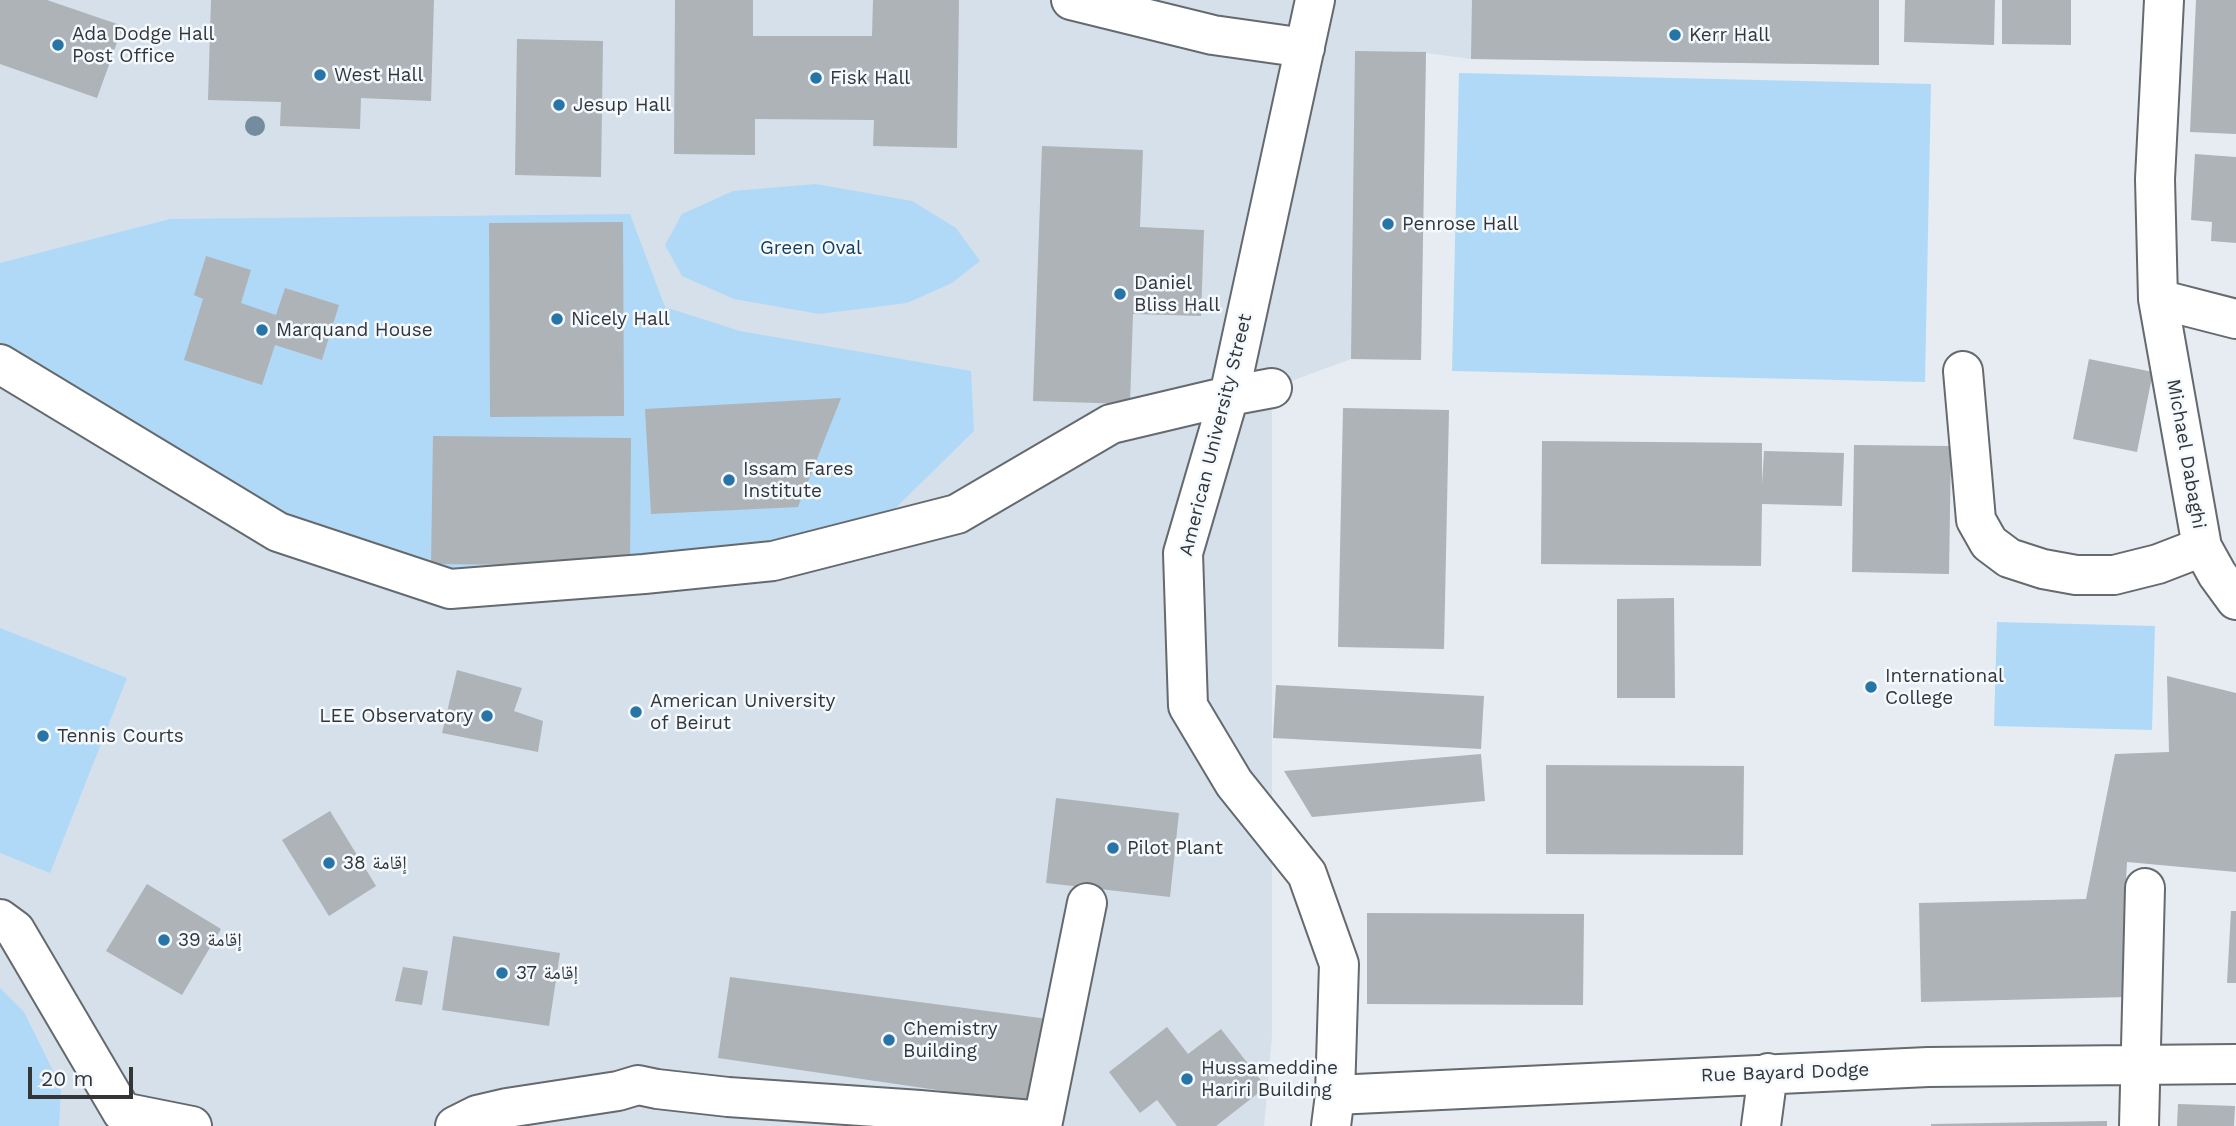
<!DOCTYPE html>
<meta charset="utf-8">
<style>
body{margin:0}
#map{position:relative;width:2236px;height:1126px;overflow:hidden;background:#e6ecf1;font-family:"Work Sans",sans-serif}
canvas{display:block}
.scale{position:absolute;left:28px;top:1067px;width:105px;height:32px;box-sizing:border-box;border:4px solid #333537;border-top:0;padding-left:9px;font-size:21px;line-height:24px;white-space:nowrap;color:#333537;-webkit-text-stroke:5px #f3f9fe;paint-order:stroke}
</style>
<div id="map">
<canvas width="2236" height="1126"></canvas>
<div class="scale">20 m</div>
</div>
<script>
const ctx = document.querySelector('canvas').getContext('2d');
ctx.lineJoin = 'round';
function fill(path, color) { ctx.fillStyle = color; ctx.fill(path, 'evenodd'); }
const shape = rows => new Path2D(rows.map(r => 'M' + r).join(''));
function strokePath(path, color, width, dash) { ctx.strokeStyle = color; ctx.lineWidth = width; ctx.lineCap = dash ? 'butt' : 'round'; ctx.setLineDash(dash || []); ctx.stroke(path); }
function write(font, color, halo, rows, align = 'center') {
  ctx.font = font + ' "Work Sans","Noto Naskh Arabic",sans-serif'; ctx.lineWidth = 5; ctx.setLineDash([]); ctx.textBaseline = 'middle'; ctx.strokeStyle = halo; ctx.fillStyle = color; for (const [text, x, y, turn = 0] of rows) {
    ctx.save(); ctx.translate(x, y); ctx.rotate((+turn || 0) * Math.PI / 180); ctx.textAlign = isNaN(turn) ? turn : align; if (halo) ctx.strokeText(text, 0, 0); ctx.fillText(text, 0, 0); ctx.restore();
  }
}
fill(shape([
 [0,0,1879,0,1879,65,1471,59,1426,53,1421,360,1351,359,1272,388,1272,1037,1264,1126,0,1126]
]), '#d5e0ea');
fill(shape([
 [1459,73,1931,84,1925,382,1452,371],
 [816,184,912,201,956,228,980,261,952,283,907,303,819,314,734,299,682,276,665,245,682,214,733,191],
 [630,214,665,307,740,331,971,371,974,431,874,529,451,583,283,523,0,360,0,263,170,219],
 [1997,622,2155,626,2152,730,1994,726],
 [0,628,127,678,50,873,0,853],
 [0,988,24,1012,61,1087,59,1126,0,1126]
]), '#b0d9f8');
fill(shape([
 [0,0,47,0,123,26,97,98,0,64],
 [211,0,434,0,431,101,361,98,360,129,280,126,281,102,208,100],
 [675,0,753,0,753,36,872,36,873,0,959,0,957,148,873,146,874,120,755,119,755,155,674,154],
 [1472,0,1879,0,1879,65,1471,59],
 [1905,0,1995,0,1994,45,1904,42],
 [2002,0,2071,0,2071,45,2002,44],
 [2196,0,2236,0,2236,134,2190,132],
 [517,39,603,41,601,177,515,175],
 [1355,51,1426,52,1421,360,1351,359],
 [1042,146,1143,150,1140,227,1204,230,1201,316,1133,314,1130,404,1033,401],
 [2195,154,2236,157,2236,243,2211,241,2212,222,2191,220],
 [623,222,624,416,490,417,489,223],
 [206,256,251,270,241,303,276,315,285,288,339,305,322,360,275,345,262,385,184,360,203,299,194,295],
 [2089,359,2153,372,2137,452,2073,439],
 [841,398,798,507,651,514,645,409],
 [1343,408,1449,410,1444,649,1338,647],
 [433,436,631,438,630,566,431,564],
 [1542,441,1762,443,1762,484,1764,451,1844,453,1842,506,1762,504,1761,566,1541,564],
 [1854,445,1951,446,1949,574,1852,572],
 [1674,598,1675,698,1617,698,1617,599],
 [457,670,522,688,514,711,543,721,538,752,442,733],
 [2167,676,2236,693,2236,872,2127,862,2125,898,2127,997,1921,1002,1919,903,2086,899,2115,754,2169,752],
 [1276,685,1484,696,1481,749,1273,738],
 [1481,754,1485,801,1312,817,1284,771],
 [1546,765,1744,766,1743,855,1546,854],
 [1056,798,1179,813,1170,897,1046,883],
 [330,811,376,886,329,916,282,840],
 [147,884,221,929,182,995,106,951],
 [2231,911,2236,911,2236,983,2227,983],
 [1367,913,1584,914,1583,1005,1367,1004],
 [453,936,560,953,549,1026,442,1010],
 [403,967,428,971,422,1005,395,1001],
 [730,977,1063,1021,1040,1105,718,1058],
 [1167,1027,1188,1054,1221,1029,1266,1087,1216,1126,1177,1126,1157,1100,1140,1113,1109,1072],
 [2178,1104,2235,1106,2234,1126,2177,1126],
 [2107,1121,2107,1126,1931,1126,1931,1124]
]), '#adb3b7');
const minor = shape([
 [1071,0,1213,35,1305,48],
 [1315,0,1229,396,1183,553,1188,706,1234,783,1307,874,1339,964,1335,1095,1331,1126],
 [2164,0,2155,179,2158,299,2202,547,2217,574,2236,600],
 [2158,299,2236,319],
 [0,364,278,532,450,589,644,574,773,561,957,514,1111,424,1229,396,1272,388],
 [1963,371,1976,520,1989,543,2009,558,2043,569,2076,575,2114,575,2158,564,2202,547],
 [0,919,15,930,122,1112,192,1126],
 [1335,1095,1928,1067,2236,1064],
 [455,1126,477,1115,507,1108,618,1091,638,1085,657,1089,728,1097,920,1110,1043,1121,1087,903],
 [1761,1126,1768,1073],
 [2139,1126,2145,888]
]);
strokePath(minor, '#646a6e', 42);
strokePath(minor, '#fff', 38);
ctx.fillStyle = '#748d9e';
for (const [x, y] of [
 [255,126]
]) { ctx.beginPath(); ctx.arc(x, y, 10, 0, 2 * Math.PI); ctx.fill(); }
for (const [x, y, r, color] of [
 [1675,35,7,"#2675a6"],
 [58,45,7,"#2675a6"],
 [320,75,7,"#2675a6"],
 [816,78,7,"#2675a6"],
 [559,105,7,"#2675a6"],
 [1388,224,7,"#2675a6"],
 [1120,294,7,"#2675a6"],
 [557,319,7,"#2675a6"],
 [262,330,7,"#2675a6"],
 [729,480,7,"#2675a6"],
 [1871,687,7,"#2675a6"],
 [636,712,7,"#2675a6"],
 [487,716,7,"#2675a6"],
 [43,736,7,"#2675a6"],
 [1113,848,7,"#2675a6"],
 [329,863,7,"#2675a6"],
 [164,940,7,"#2675a6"],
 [502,973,7,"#2675a6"],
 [889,1040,7,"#2675a6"],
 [1187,1079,7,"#2675a6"]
]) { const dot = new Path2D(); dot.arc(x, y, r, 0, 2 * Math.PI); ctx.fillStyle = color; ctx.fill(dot); strokePath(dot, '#f3f9fe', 2.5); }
write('19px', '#333537', '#f3f9fe', [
 ["Ada Dodge Hall",72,34],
 ["Post Office",72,56],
 ["Kerr Hall",1689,35],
 ["West Hall",334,75],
 ["Fisk Hall",830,78],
 ["Jesup Hall",573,105],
 ["Penrose Hall",1402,224],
 ["Daniel",1134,283],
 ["Bliss Hall",1134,305],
 ["Nicely Hall",571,319],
 ["Marquand House",276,330],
 ["Issam Fares",743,469],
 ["Institute",743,491],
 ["International",1885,676],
 ["College",1885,698],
 ["American University",650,701],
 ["of Beirut",650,723],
 ["LEE Observatory",473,716,"right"],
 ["Tennis Courts",57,736],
 ["Pilot Plant",1127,848],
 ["إقامة 38",343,863],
 ["إقامة 39",178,940],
 ["إقامة 37",516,973],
 ["Chemistry",903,1029],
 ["Building",903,1051],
 ["Hussameddine",1201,1068],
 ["Hariri Building",1201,1090]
], 'left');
write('19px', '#16405b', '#f3f9fe', [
 ["Green Oval",811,248]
]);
write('19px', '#333537', '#f3f9fe', [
 ["American University Street",1216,435,-76],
 ["Michael Dabaghi",2186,454,80],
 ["Rue Bayard Dodge",1785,1073,-2]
]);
</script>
